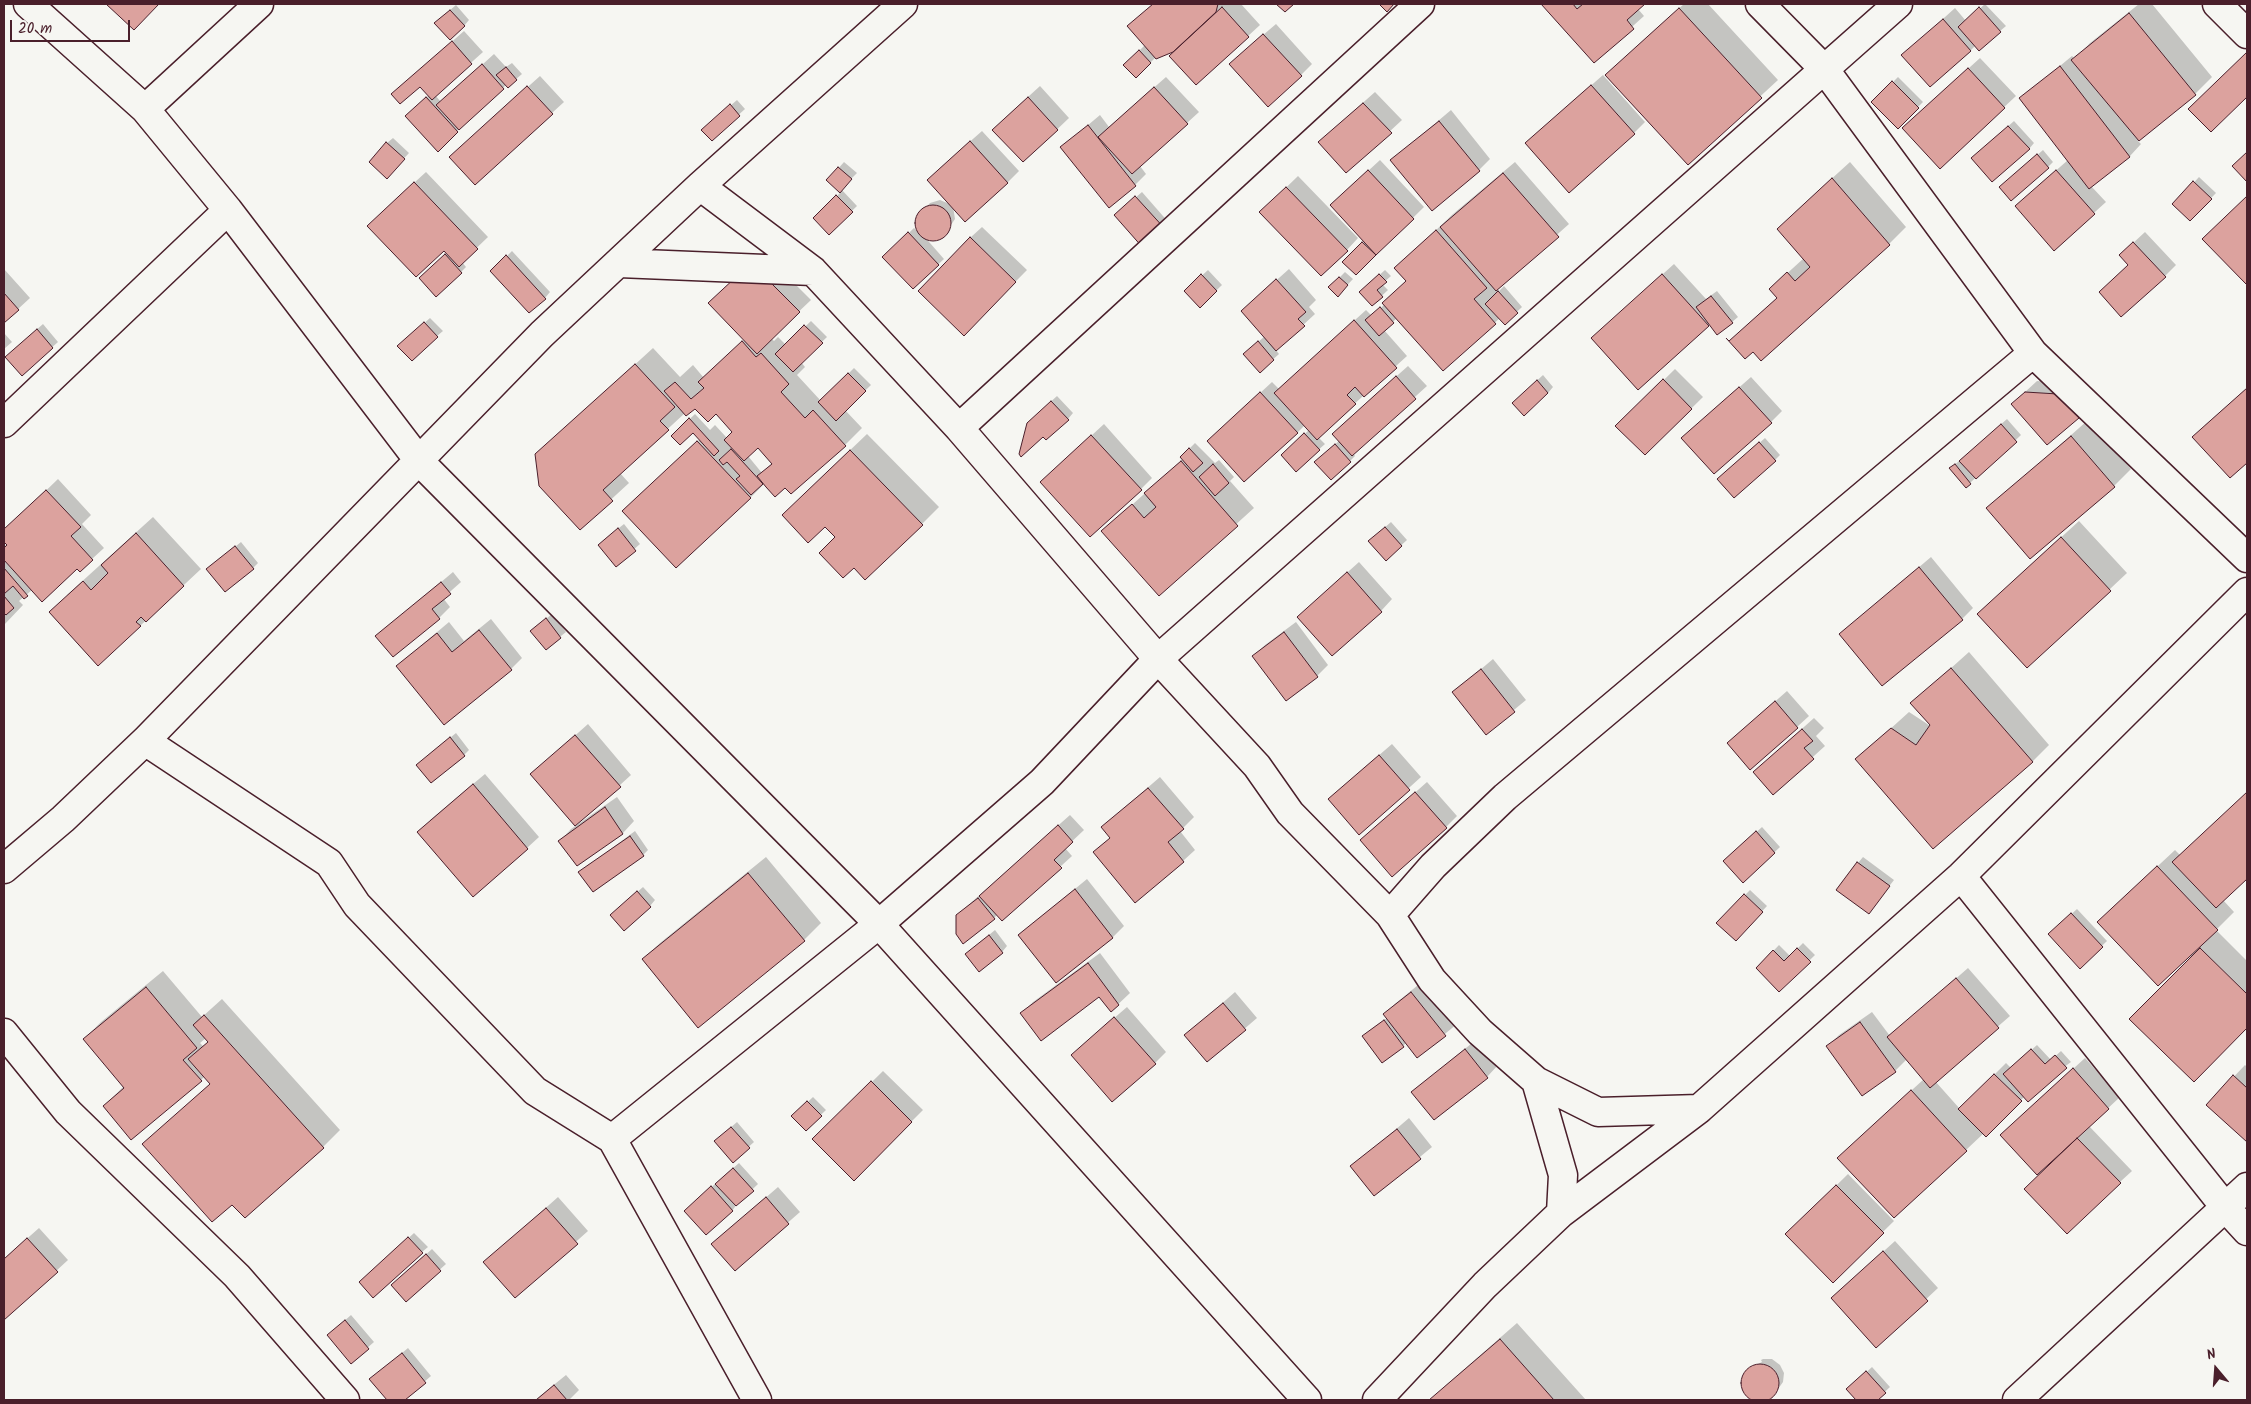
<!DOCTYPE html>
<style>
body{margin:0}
#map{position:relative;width:2251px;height:1404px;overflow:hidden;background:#f6f6f2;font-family:Kalam,sans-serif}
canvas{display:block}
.frame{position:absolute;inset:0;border:5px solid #4a1f2b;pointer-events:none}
.north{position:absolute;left:2191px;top:1344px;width:50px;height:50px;-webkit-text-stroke:4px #f6f6f2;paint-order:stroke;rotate:342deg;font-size:14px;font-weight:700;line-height:20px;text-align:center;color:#4a1f2b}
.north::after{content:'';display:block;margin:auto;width:18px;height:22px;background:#4a1f2b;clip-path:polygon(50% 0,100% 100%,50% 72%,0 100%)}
.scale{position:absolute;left:10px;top:20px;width:120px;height:22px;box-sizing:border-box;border:2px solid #4a1f2b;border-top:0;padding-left:6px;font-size:15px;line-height:18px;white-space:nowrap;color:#4a1f2b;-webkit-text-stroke:4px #f6f6f2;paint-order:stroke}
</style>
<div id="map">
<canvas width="2251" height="1404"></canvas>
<div class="frame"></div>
<div class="north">N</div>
<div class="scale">20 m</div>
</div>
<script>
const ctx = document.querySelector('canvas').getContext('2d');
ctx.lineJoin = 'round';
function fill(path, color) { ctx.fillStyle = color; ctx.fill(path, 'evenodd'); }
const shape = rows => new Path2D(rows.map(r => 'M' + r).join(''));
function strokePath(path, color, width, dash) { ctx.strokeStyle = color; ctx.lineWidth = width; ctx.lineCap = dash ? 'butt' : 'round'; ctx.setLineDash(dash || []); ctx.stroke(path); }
fill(shape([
 [1153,4,1241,4,1260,25,1196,84,1177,49,1156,57,1136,77,1125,65,1145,45,1129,26],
 [1543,4,1643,4,1638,9,1644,16,1594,61],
 [1684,4,1708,4,1778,80,1688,163,1624,58],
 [1985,4,2006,26,1979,49,1976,45,1970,51,1903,55,1955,8,1966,21],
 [2139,4,2152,4,2212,77,2195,94,2138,141,2141,144,2130,156,2091,186,2106,202,2054,249,2028,195,2068,160,2020,99,2072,56,2075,59,2090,43],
 [456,5,469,20,464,26,441,18],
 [1276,24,1312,64,1301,75,1242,53],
 [464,31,483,52,435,95,441,102,494,54,506,67,512,63,522,74,508,86,507,84,457,131,412,111,429,95,420,85,405,83],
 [1980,58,2016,96,1940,167,1915,117],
 [1603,75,1645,122,1634,133,1538,132],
 [540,76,564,102,552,113,462,146],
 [1166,77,1199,112,1140,166,1146,174,1135,185,1062,147,1100,115,1109,127],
 [1898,77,1923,102,1898,127,1873,102],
 [1040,86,1069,118,1024,161,1005,118],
 [1375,92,1402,120,1346,172,1331,131],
 [737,100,745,109,712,139,708,125],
 [1451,110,1490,159,1479,170,1392,160],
 [2014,121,2034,143,2029,149,1978,153],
 [982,131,1019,171,1007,183,953,206,955,219,944,235,934,239,923,235,944,259,913,288,884,257,914,228,919,233,916,222,917,218,930,203,940,200,952,205,940,168],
 [393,138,409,153,387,177,387,143],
 [2043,150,2053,162,2048,167,2006,182],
 [1380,160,1424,207,1356,274,1344,262,1365,241,1343,194],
 [844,162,857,173,841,189,857,206,829,233,814,218,841,192,828,180],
 [1515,162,1569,224,1496,289,1499,291,1504,286,1522,307,1505,323,1500,318,1443,369,1397,318,1384,330,1407,356,1318,437,1325,444,1296,470,1288,449,1309,430,1305,425,1298,432,1220,430,1272,382,1279,389,1366,310,1372,316,1385,304,1407,280,1396,268,1453,214],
 [1850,162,1906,227,1889,244,1748,324,1778,297,1770,289,1804,258,1795,212],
 [426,172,488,237,462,262,466,267,461,272,426,273,448,253,380,214],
 [1298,176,1358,238,1347,250,1261,212],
 [2199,177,2216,193,2190,220,2174,204],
 [1142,192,1170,224,1165,230,1121,210],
 [2247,197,2247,281,2246,282,2204,239],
 [982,227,1027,270,964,334,970,238],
 [2145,232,2176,265,2165,276,2130,265,2132,244],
 [512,251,550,292,545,298,492,271],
 [1674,264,1706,299,1717,291,1738,317,1732,322,1710,324,1638,389,1604,327],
 [777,266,811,300,771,338,774,341,778,337,786,345,811,321,827,337,801,362,805,367,797,375,821,401,854,368,871,385,845,410,862,428,845,445,785,486,765,483,750,498,641,494,700,439,693,431,672,436,695,414,710,430,715,425,727,438,734,432,716,413,696,407,685,413,620,473,629,483,580,528,536,455,653,348,680,377,693,365,704,378,744,340],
 [758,447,772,463,762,473,748,456],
 [4,269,30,298,4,322],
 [1289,269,1316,300,1309,307,1315,314,1276,350,1279,354,1260,371,1250,349,1265,336,1242,311],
 [1208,270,1222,285,1200,306,1185,291],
 [1385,270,1391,276,1382,284,1388,290,1373,304,1367,286],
 [1345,272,1353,279,1338,295,1330,287],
 [430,318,443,331,437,336,405,340],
 [43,324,58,342,22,374,12,351],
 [4,333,12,342,4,349],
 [1408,366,1427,386,1353,453,1355,456,1350,461,1322,456,1340,440,1345,422],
 [1675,369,1703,397,1645,454,1617,426],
 [1543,375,1553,387,1548,393,1519,397],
 [1751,377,1782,411,1771,422,1694,427],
 [2037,381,2069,383,2089,406,2078,417,2012,404],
 [2247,388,2247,461,2230,477,2205,425],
 [1057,396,1073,413,1068,419,1034,417],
 [2007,419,2021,435,1970,483,1951,468],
 [2088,420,2131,469,2114,486,1988,509],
 [1104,424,1152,478,1141,489,1053,471],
 [867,434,939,507,922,524,836,537,800,498],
 [1765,438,1780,455,1775,460,1724,474],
 [1195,443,1215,463,1219,460,1234,477,1230,481,1254,508,1159,594,1103,531,1183,459,1181,457],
 [58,479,91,515,82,524,104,548,80,570,77,568,32,590,19,601,23,605,4,625,4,544,6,546,8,544,4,540,4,531],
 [153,517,201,569,140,626,67,595],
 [2079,521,2127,573,2027,667,1996,597],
 [1391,522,1407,540,1386,559,1375,536],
 [624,524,640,544,616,565,605,539],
 [241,542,258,563,253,568,214,564],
 [1931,557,1973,608,1962,619,1840,634],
 [1359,562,1392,599,1381,611,1310,606],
 [453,572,461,582,443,598,450,607,439,618,377,636],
 [552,614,566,632,546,648,537,626],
 [491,619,522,658,511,669,397,666,449,622,464,641],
 [1296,622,1328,665,1317,676,1254,656,1265,645],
 [1969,652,2049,745,2032,762,1857,759,1909,712,1932,727,1912,703],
 [1493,659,1526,700,1486,733,1454,692],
 [1787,691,1809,716,1797,727,1728,743],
 [1814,718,1824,728,1816,736,1825,746,1773,793,1766,761],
 [588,724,631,775,576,825,532,774],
 [456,733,469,750,464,755,423,760],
 [1392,744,1421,777,1359,833,1341,788],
 [485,774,539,837,527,848,430,820],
 [1160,777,1194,817,1180,831,1195,850,1183,861,1095,852,1111,837,1102,827],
 [1427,782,1457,816,1446,827,1374,829],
 [2247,793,2247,877,2223,900,2234,912,2216,930,2247,961,2247,1026,2194,1080,2192,958,2191,956,2158,984,2116,905,2175,850,2181,856],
 [617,797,634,821,623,833,577,864,560,841,571,829],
 [1070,815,1084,830,1065,848,1072,856,1002,920,998,914,994,918,957,915],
 [1762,827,1780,847,1743,882,1730,856],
 [635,831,648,850,643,855,580,872],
 [766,857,821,923,804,940,643,959,660,943],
 [1863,857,1894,880,1869,912,1858,863],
 [1087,879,1124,926,1113,937,1056,981,1019,935],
 [643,887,655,900,650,906,617,910],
 [1750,890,1767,906,1736,939,1718,923],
 [2077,909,2107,941,2080,967,2055,929],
 [995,930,1007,946,1002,952,972,949],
 [1803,943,1815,955,1779,990,1757,968,1779,945,1790,956],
 [1100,953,1130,993,1111,1011,1099,996,1022,1013,1033,1002],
 [1968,968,2010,1016,1935,1081,1960,1109,2006,1063,2011,1068,2037,1045,2051,1060,2061,1051,2071,1062,2025,1096,1986,1135,1984,1133,1966,1150,1856,1141,1924,1079,1907,1059,1895,1071,1828,1046,1839,1035,1872,1012,1890,1036],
 [163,971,202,1017,222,999,340,1130,323,1147,232,1203,144,1144,211,1083,205,1076,201,1080,104,1106,124,1086,84,1039,101,1022],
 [206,1038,209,1041,203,1046,200,1043],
 [1423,981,1457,1024,1418,1056,1407,1042,1403,1046,1369,1031,1387,1018,1384,1014,1396,1003],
 [1235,992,1257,1018,1207,1061,1186,1035],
 [1127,1007,1166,1052,1155,1063,1084,1044],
 [1477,1039,1498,1065,1487,1077,1412,1092],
 [2085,1058,2120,1097,2089,1126,2132,1171,2120,1182,2026,1189,2038,1175,2001,1135],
 [2245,1065,2247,1067,2247,1141,2207,1105],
 [883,1071,923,1110,854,1179,814,1139],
 [813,1097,826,1110,806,1129,793,1116],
 [1409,1118,1432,1147,1375,1194,1352,1167],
 [737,1122,754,1142,733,1161,721,1136],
 [739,1163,758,1184,737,1204,732,1211,691,1205],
 [1848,1174,1894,1221,1833,1281,1787,1234],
 [778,1187,800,1212,735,1269,725,1233],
 [558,1197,588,1231,515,1296,485,1262],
 [39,1228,68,1260,4,1319,4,1259],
 [414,1233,428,1247,422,1252,366,1277],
 [1895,1241,1938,1288,1876,1346,1844,1287],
 [432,1249,446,1264,406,1300,398,1280],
 [351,1315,374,1342,351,1362,334,1330],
 [1517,1323,1586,1400,1431,1400,1446,1385],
 [408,1348,431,1376,403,1400,388,1400,371,1379],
 [1763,1359,1772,1359,1780,1365,1784,1373,1783,1382,1773,1396,1764,1400,1755,1400,1747,1394,1743,1387,1744,1377,1750,1368,1762,1362,1761,1360,1755,1363],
 [1872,1367,1890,1387,1876,1400,1857,1400,1848,1389],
 [566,1375,579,1390,569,1400,535,1400]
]), '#0003');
const building = shape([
 [106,4,159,4,134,30,106,4],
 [1153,4,1218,4,1216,12,1173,52,1156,59,1127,26,1153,4],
 [1276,4,1294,4,1285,12,1276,4],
 [1379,4,1394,4,1387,12,1379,4],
 [1541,4,1573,4,1577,9,1583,4,1645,4,1627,20,1634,29,1594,63,1541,4],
 [1222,7,1249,37,1196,85,1169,56,1222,7],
 [1979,7,2001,32,1979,51,1958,27,1979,7],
 [1679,8,1762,98,1688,165,1605,75,1679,8],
 [450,10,465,26,450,40,434,23,450,10],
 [2129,13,2196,95,2139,141,2071,60,2129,13],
 [1943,19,1971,51,1930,87,1901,55,1943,19],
 [1263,34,1302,76,1268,107,1229,64,1263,34],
 [452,41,472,64,432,100,420,87,400,104,391,94,452,41],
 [1139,50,1151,63,1136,78,1123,65,1139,50],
 [2247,52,2247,97,2211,132,2188,109,2247,52],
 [482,64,504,89,459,130,436,105,482,64],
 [2060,66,2130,157,2089,189,2019,98,2060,66],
 [506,67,517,80,508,88,496,75,506,67],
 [1968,68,2005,108,1940,169,1902,128,1968,68],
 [1892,81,1919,108,1898,129,1871,102,1892,81],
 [1591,85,1635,134,1569,193,1525,143,1591,85],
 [527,86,553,114,475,185,449,157,527,86],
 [1154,87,1188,124,1132,174,1098,137,1154,87],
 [426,97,458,132,438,152,405,116,426,97],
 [1028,97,1058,130,1023,162,992,130,1028,97],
 [1363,103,1392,133,1346,173,1318,142,1363,103],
 [730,104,740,116,712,141,701,130,730,104],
 [1439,121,1480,171,1432,211,1390,160,1439,121],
 [1088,125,1136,186,1109,208,1060,147,1088,125],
 [2008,126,2030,149,1992,182,1971,158,2008,126],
 [970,141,1008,183,965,222,927,180,970,141],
 [386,142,405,159,387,179,369,162,386,142],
 [2247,152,2247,182,2232,166,2247,152],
 [2037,154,2049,168,2011,201,1999,187,2037,154],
 [838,167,852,179,840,193,826,180,838,167],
 [1368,170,1414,219,1376,255,1330,205,1368,170],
 [2056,170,2095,214,2054,251,2015,206,2056,170],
 [1503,173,1559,237,1496,291,1440,227,1503,173],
 [1832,178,1890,245,1761,361,1753,352,1745,359,1726,338,1729,341,1777,298,1769,289,1787,272,1795,281,1810,267,1777,229,1832,178],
 [2193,181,2212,199,2190,221,2172,204,2193,181],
 [414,182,478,249,459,267,444,251,416,277,367,226,414,182],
 [1286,187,1348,251,1321,276,1259,212,1286,187],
 [836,195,853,212,829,235,813,218,836,195],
 [1135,196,1166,230,1144,249,1114,215,1135,196],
 [2247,196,2247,283,2246,284,2202,239,2247,196],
 '915 223a18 18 0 1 1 36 0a18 18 0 1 1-36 0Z',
 [1436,230,1487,288,1474,299,1496,324,1443,371,1382,303,1406,281,1394,268,1436,230],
 [908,232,939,265,913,289,882,257,908,232],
 [970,237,1016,282,964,336,918,291,970,237],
 [1362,242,1376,255,1356,275,1342,262,1362,242],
 [2133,242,2166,277,2121,317,2099,292,2128,265,2119,255,2133,242],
 [445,254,462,273,436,297,419,278,445,254],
 [506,255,546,299,529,313,490,271,506,255],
 [1201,274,1217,291,1200,308,1184,291,1201,274],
 [1379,274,1387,282,1377,290,1383,297,1372,306,1359,292,1379,274],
 [1662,274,1709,326,1638,390,1591,338,1662,274],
 [736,277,765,277,800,312,757,354,708,303,736,277],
 [1339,277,1348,285,1338,297,1328,287,1339,277],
 [1276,279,1306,312,1298,319,1305,326,1276,351,1241,311,1276,279],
 [1498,291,1518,313,1505,325,1485,304,1498,291],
 [4,293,19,310,4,323,4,293],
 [1711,296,1733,323,1717,335,1696,307,1711,296],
 [1380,307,1394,323,1379,336,1365,320,1380,307],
 [1354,320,1397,368,1364,397,1355,387,1347,395,1356,404,1317,440,1274,393,1354,320],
 [424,322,438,337,412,361,397,346,424,322],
 [804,325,823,343,793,372,775,354,804,325],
 [37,329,53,348,22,376,5,357,37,329],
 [742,341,756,357,761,353,789,384,781,392,805,418,813,410,846,446,791,494,785,488,775,497,766,487,757,476,772,464,758,448,744,461,724,440,732,432,716,414,708,422,695,409,686,416,664,391,675,382,691,399,704,388,698,382,742,341],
 [1258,341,1274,360,1260,373,1243,354,1258,341],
 [635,364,675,407,660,421,669,430,603,490,613,501,580,530,539,486,535,454,635,364],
 [848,373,866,391,836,421,818,402,848,373],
 [1396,376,1416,399,1352,456,1332,434,1396,376],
 [1663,379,1692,409,1645,455,1615,426,1663,379],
 [1537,380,1548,393,1524,416,1512,403,1537,380],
 [1739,387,1772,423,1714,474,1681,438,1739,387],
 [2247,388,2247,463,2230,478,2192,437,2247,388],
 [1260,392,1298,433,1244,482,1207,441,1260,392],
 [2025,392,2058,394,2079,418,2047,445,2011,404,2025,392],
 [1051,401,1069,420,1046,440,1043,437,1021,457,1019,454,1027,423,1051,401],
 [689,418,719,451,714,456,693,433,680,445,671,436,689,418],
 [2001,424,2017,442,1976,479,1959,461,2001,424],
 [1304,433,1320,450,1296,472,1281,455,1304,433],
 [1091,435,1142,490,1090,537,1040,482,1091,435],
 [2071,436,2115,487,2030,559,1986,508,2071,436],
 [697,441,751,498,676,568,622,511,697,441],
 [1759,442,1776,461,1734,498,1717,479,1759,442],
 [1335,444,1351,462,1331,480,1314,462,1335,444],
 [1189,448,1203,463,1193,472,1180,457,1189,448],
 [731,449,763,484,751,495,736,479,740,476,727,462,723,465,719,460,731,449],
 [850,450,923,525,865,580,854,568,843,578,819,553,835,537,825,527,808,543,782,515,850,450],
 [1181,461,1238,526,1159,596,1101,531,1132,504,1144,518,1156,507,1144,493,1181,461],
 [1213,464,1229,483,1215,496,1199,477,1213,464],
 [1955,464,1971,484,1966,488,1949,468,1955,464],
 [46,490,81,527,71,536,93,560,80,572,77,569,42,602,4,560,4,548,7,545,4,542,4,529,46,490],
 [1385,527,1402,546,1386,561,1368,541,1385,527],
 [618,528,636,551,616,567,598,545,618,528],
 [136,533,184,586,146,622,141,617,136,622,141,626,98,666,49,612,83,581,91,590,108,573,101,565,136,533],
 [2061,537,2111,591,2027,668,1977,614,2061,537],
 [235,546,254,569,225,592,206,569,235,546],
 [1919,567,1963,620,1882,686,1839,634,1919,567],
 [4,568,28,596,24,599,13,586,4,594,4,568],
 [1347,572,1382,612,1332,656,1297,617,1347,572],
 [441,582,451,594,432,609,440,619,393,657,375,636,441,582],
 [4,596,14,608,6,615,4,613,4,596],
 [546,618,561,638,546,650,530,631,546,618],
 [479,630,512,670,444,725,396,666,437,633,452,652,479,630],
 [1284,632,1318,677,1286,701,1252,656,1284,632],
 [1951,668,2033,762,1933,849,1855,759,1891,728,1916,745,1930,725,1910,703,1951,668],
 [1481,669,1515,712,1486,735,1452,692,1481,669],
 [1775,701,1798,728,1750,770,1727,743,1775,701],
 [1802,729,1813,741,1804,748,1814,759,1773,795,1753,772,1802,729],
 [575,735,621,787,575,826,530,774,575,735],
 [450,737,465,756,431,783,416,765,450,737],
 [1379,755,1410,790,1359,835,1328,799,1379,755],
 [473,784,528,849,473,897,417,832,473,784],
 [1148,788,1184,829,1168,842,1184,862,1135,903,1093,852,1110,838,1101,827,1148,788],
 [1415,792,1447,828,1392,877,1360,840,1415,792],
 [2247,792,2247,879,2216,908,2172,862,2247,792],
 [605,807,623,834,577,866,558,841,605,807],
 [1058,825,1073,842,1054,860,1062,868,1002,921,979,896,1058,825],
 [1756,831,1775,853,1743,883,1723,861,1756,831],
 [630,836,644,856,593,892,578,872,630,836],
 [1857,862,1890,886,1869,914,1836,890,1857,862],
 [2157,866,2218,930,2158,986,2097,922,2157,866],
 [748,873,805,941,698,1028,642,959,748,873],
 [1075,889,1113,938,1056,983,1018,935,1075,889],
 [637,891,651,907,624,931,610,915,637,891],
 [1744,894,1763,912,1736,941,1716,923,1744,894],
 [978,898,995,919,963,944,956,934,956,915,978,898],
 [2071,913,2103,947,2080,969,2048,934,2071,913],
 [989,935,1003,953,979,972,965,954,989,935],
 [1797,948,1811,962,1779,992,1756,968,1773,950,1784,961,1797,948],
 [2200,948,2247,994,2247,1028,2194,1082,2129,1019,2200,948],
 [1088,963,1119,1005,1111,1012,1099,997,1041,1041,1020,1013,1088,963],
 [1956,978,1999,1028,1930,1088,1887,1037,1956,978],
 [146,987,197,1048,183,1060,202,1081,131,1140,103,1106,124,1088,83,1039,146,987],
 [1411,992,1446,1036,1417,1058,1383,1014,1411,992],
 [1223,1003,1246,1030,1207,1062,1184,1035,1223,1003],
 [204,1015,324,1148,245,1218,232,1205,212,1222,142,1144,210,1084,188,1059,208,1042,193,1025,204,1015],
 [1114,1017,1156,1064,1112,1102,1071,1055,1114,1017],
 [1384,1020,1404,1047,1382,1063,1362,1036,1384,1020],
 [1860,1022,1896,1072,1862,1096,1826,1046,1860,1022],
 [1465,1049,1488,1078,1434,1120,1411,1092,1465,1049],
 [2031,1049,2045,1064,2055,1055,2067,1068,2028,1102,2003,1074,2031,1049],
 [2073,1068,2109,1109,2037,1175,2000,1135,2073,1068],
 [1994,1074,2022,1101,1986,1137,1958,1109,1994,1074],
 [2233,1075,2247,1088,2247,1142,2206,1105,2233,1075],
 [871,1081,912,1122,854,1181,812,1139,871,1081],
 [1911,1090,1967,1151,1894,1218,1837,1158,1911,1090],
 [807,1101,822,1116,806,1131,791,1116,807,1101],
 [731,1127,750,1148,733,1163,714,1141,731,1127],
 [1397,1129,1421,1159,1374,1196,1350,1166,1397,1129],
 [2077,1138,2121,1183,2067,1234,2024,1189,2077,1138],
 [733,1168,754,1191,736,1206,715,1184,733,1168],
 [1836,1185,1884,1233,1833,1283,1785,1234,1836,1185],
 [711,1186,733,1211,706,1235,684,1211,711,1186],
 [766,1197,789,1224,735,1271,711,1244,766,1197],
 [546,1208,578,1244,515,1298,483,1262,546,1208],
 [408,1237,423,1253,373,1298,359,1282,408,1237],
 [27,1238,58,1272,4,1320,4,1259,27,1238],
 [1883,1251,1928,1301,1876,1348,1831,1298,1883,1251],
 [426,1254,441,1271,406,1302,391,1285,426,1254],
 [345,1320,369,1349,351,1364,327,1335,345,1320],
 [1500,1339,1554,1400,1429,1400,1500,1339],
 [402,1353,426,1383,405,1400,387,1400,369,1379,402,1353],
 '1741 1383a19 19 0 1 1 38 0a19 19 0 1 1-38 0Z',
 [1866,1371,1886,1393,1878,1400,1856,1400,1846,1389,1866,1371],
 [554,1385,567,1400,536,1400,554,1385]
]);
fill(building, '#dca29e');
strokePath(building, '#4a1f2b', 1);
const street = shape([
 [28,4,145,109,228,210,420,462,879,924,1307,1400],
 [1760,4,1825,70,2033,353,2247,558],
 [2217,4,2247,34],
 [145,109,259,4],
 [700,186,813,271,959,428,1158,659,1257,766,1290,813,1390,915,1432,980,1480,1032,1536,1081,1598,1112,1699,1109],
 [619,263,813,271],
 [4,423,228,210],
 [959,428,1420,4],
 [145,741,329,863,357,905,535,1091,612,1139,757,1400],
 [4,869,63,819,145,741,542,334,700,186,903,4],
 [1961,876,2225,1207,2247,1231],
 [1390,915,1433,866,1505,797,2033,353],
 [4,1033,68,1112,237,1276,345,1400],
 [1536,1081,1563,1175,1561,1213],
 [612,1139,879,924,1042,782,1158,659,1898,4],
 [1377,1400,1485,1285,1561,1213,1699,1109,1961,876,2247,592],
 [2017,1400,2247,1187]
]);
strokePath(street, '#4a1f2b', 31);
strokePath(street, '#f6f6f2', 28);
</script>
